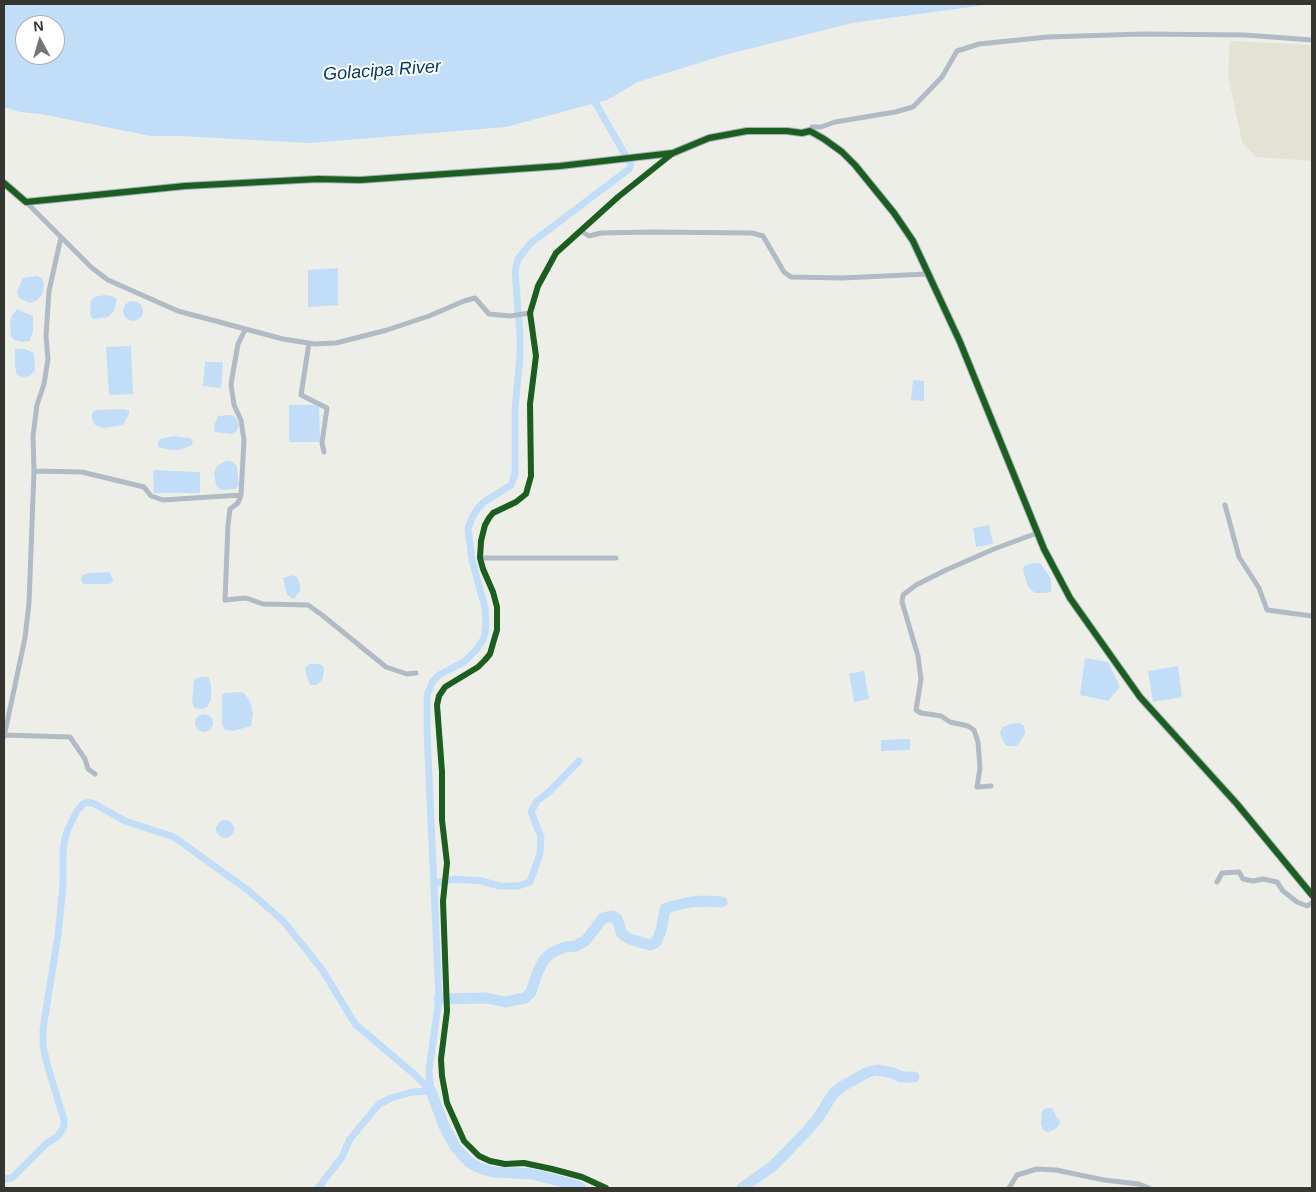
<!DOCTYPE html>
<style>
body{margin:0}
#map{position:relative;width:1316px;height:1192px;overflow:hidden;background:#eeeee8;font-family:Arial,sans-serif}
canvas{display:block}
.frame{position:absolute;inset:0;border:5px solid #363631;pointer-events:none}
.north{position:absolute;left:15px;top:15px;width:50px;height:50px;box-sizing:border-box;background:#fff;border:1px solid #afafad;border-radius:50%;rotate:354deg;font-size:14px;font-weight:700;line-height:20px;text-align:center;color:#363631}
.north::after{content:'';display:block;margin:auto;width:18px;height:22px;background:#767671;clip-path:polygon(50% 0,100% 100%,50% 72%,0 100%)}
</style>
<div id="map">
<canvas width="1316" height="1192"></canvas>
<div class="frame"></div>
<div class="north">N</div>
</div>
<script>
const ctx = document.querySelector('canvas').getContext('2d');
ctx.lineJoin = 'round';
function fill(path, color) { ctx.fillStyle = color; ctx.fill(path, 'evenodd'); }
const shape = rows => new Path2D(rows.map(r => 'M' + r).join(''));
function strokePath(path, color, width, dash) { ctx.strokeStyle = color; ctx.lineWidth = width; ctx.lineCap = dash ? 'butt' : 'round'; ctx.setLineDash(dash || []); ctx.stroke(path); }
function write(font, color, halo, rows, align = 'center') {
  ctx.font = font + ' Arial,sans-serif'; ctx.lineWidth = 4; ctx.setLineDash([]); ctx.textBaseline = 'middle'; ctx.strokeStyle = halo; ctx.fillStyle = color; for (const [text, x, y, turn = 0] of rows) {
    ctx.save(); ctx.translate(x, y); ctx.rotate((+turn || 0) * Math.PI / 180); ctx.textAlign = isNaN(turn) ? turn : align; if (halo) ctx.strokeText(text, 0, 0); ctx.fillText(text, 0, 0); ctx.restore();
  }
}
fill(shape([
 [1230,41,1312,45,1312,161,1256,157,1242,142,1228,75]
]), '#e4e2d4');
fill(shape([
 [4,4,993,4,852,23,721,56,638,82,607,100,506,127,310,143,180,136,151,136,41,114,20,112,4,107],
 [25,25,55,25,55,55,25,55],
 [338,268,338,305,308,307,308,270],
 [36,276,42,278,44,285,43,293,38,300,30,303,19,298,17,291,23,278],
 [105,295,112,296,117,299,114,311,108,317,93,319,90,314,91,300,94,297],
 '123 311a10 10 0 1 1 20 0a10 10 0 1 1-20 0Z',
 [17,309,33,316,33,331,30,341,23,342,14,340,11,336,10,324,11,317],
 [131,346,133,394,109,395,106,347],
 [15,349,25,349,34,353,35,370,30,376,23,377,17,375,15,366],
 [205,362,223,362,221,388,203,386],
 [913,380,924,381,924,401,911,400],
 [289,405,319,405,320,442,289,442],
 [124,409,129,411,129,414,123,425,104,428,95,425,92,419,92,413,96,410],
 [229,415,234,416,237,419,239,426,237,431,231,434,215,432,214,426,218,416],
 [174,436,190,438,193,442,192,445,179,450,171,450,158,447,158,443,160,439],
 [226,461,231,461,237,466,239,486,235,489,221,490,216,485,214,472,217,466],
 [153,470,200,472,200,493,154,493],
 [989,525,993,544,976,547,973,528],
 [1033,563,1040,563,1048,574,1051,579,1051,591,1046,593,1035,593,1028,587,1023,570,1025,565],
 [109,572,113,579,112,583,108,584,83,584,81,580,82,576,87,573],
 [292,575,297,577,300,584,300,591,294,599,287,595,283,578],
 [1085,658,1108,662,1120,687,1108,701,1080,695],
 [310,664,319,664,323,666,324,672,322,680,316,685,310,685,306,674,305,668],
 [1178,666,1182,697,1153,702,1148,671],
 [864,671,869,699,854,702,849,674],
 [200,677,209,677,211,686,211,700,207,707,202,709,194,708,192,701,194,680],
 [239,692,244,693,250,701,253,713,251,726,233,731,225,730,222,723,222,695,225,693],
 '195 723a9 9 0 1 1 18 0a9 9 0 1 1-18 0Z',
 [1019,723,1024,726,1025,733,1021,741,1016,746,1007,746,1004,743,1000,733,1002,728,1009,724],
 [910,739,910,750,881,751,881,740],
 '216 829a9 9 0 1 1 18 0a9 9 0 1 1-18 0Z',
 [1046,1108,1052,1108,1056,1116,1060,1120,1059,1125,1054,1130,1048,1132,1043,1130,1041,1124,1042,1111]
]), '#c2ddf7');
strokePath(shape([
 [434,883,456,879,481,881,500,886,518,886,530,882,540,854,541,837,531,812,537,801,550,791,579,761],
 [4,1179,12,1178,47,1143,58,1136,64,1127,64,1120,47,1064,43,1046,43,1029,58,935,63,886,63,851,65,838,68,829,77,811,83,804,88,802,95,804,125,821,174,837,249,891,283,921,305,948,323,971,355,1024,414,1074,431,1091],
 [318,1188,342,1157,350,1139,379,1104,391,1098,412,1092,431,1091,429,1070,439,999,427,732,427,695,433,681,439,675,464,662,476,650,483,640,485,633,486,625,485,608,472,560,468,528,473,516,478,508,484,502,511,485,515,474,515,408,520,356,520,335,515,271,518,259,531,243,629,169,631,165,592,97]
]), '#c2ddf7', 7);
strokePath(shape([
 [439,999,487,998,505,1002,525,998,531,992,538,971,544,960,551,953,565,947,576,946,586,940,603,918,613,916,617,919,622,934,630,939,650,945,656,942,661,931,665,909,673,906,691,902,704,901,722,902],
 [431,1091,444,1126,456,1148,469,1162,479,1168,493,1172,532,1174,568,1183,581,1188],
 [742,1188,773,1166,806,1132,818,1118,833,1094,841,1087,868,1072,877,1070,893,1073,901,1077,914,1077]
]), '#c2ddf7', 11);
strokePath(shape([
 [810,131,812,127,821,127,835,122,895,112,913,107,942,77,957,51,979,44,1048,37,1143,34,1245,35,1312,40],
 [26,202,92,268,108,280,178,311,283,339,315,344,336,343,387,330,429,316,464,301,475,298,489,314,510,316,530,313],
 [581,231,589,236,601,233,651,232,752,233,763,236,784,272,791,277,842,278,927,274],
 [245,330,238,344,231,384,234,405,241,420,244,440,241,495,238,503,230,509,228,525,225,600,246,598,263,604,308,605,322,615,386,667,407,674,416,673],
 [309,343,301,395,327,408,322,443,324,452],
 [34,471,82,472,144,487,151,496,163,500,241,495],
 [1225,505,1239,557,1259,588,1267,610,1312,616],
 [480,558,616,558],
 [4,735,70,737,85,759,88,769,95,774],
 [4,737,25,638,29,603,34,471,33,436,37,405,44,384,48,359,46,336,49,291,61,237],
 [991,786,977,787,980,768,978,742,974,730,968,726,950,722,941,716,921,713,916,710,921,679,918,656,902,602,903,595,916,585,946,570,994,549,1037,533],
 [1217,882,1222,873,1239,872,1243,879,1253,881,1263,879,1277,882,1283,891,1297,902,1307,906,1312,903],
 [606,1188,582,1177,552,1169,524,1163,505,1164,490,1161,479,1156,464,1141,447,1103,442,1076,441,1059,447,1011,443,901,447,863,442,820,442,772,437,705,439,696,445,687,478,667,485,660,490,654,494,640,497,630,497,607,493,592,483,569,480,558,481,541,485,525,489,518,493,513,516,502,526,494,531,476,530,404,536,356,530,313,538,286,556,253,618,197,673,153],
 [1009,1188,1017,1175,1037,1169,1056,1170,1104,1180,1139,1184,1149,1188]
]), '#b0bbc5', 5);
strokePath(shape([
 [4,183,26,202,185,186,318,179,360,180,560,166,673,153,709,138,747,131,787,131,802,133,810,131,824,139,842,152,855,165,894,213,913,241,960,342,1044,549,1070,598,1140,697,1237,804,1312,895]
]), '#a3b0bc', 8);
strokePath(shape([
 [4,183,26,202,185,186,318,179,360,180,560,166,673,153,709,138,747,131,787,131,802,133,810,131,824,139,842,152,855,165,894,213,913,241,960,342,1044,549,1070,598,1140,697,1237,804,1312,895],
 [606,1188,582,1177,552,1169,524,1163,505,1164,490,1161,479,1156,464,1141,447,1103,442,1076,441,1059,447,1011,443,901,447,863,442,820,442,772,437,705,439,696,445,687,478,667,485,660,490,654,494,640,497,630,497,607,493,592,483,569,480,558,481,541,485,525,489,518,493,513,516,502,526,494,531,476,530,404,536,356,530,313,538,286,556,253,618,197,673,153]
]), '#1b5e20', 6);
write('italic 18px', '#003964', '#fff', [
 ["Golacipa River",382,71,-4]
]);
</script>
